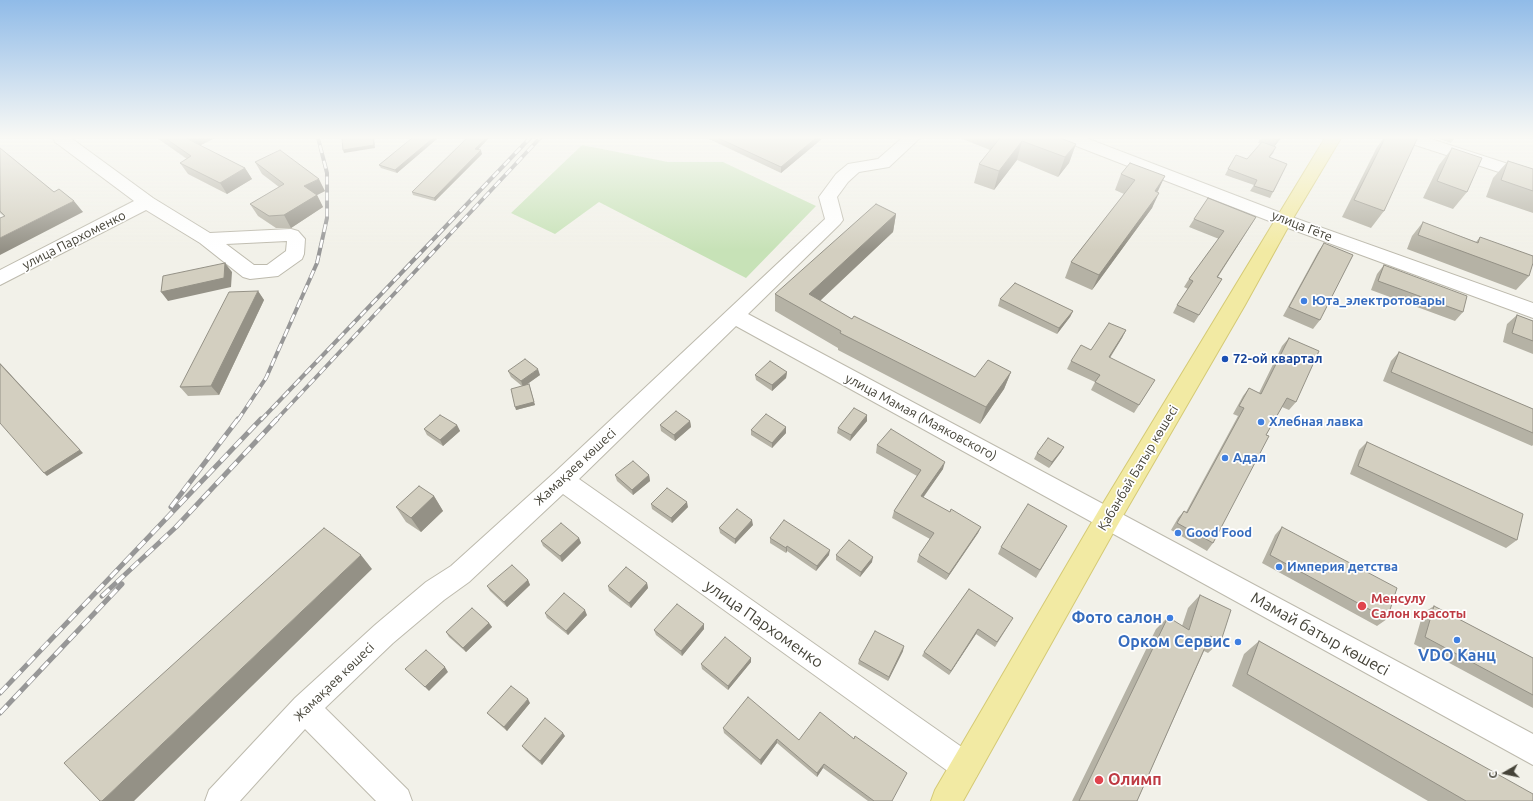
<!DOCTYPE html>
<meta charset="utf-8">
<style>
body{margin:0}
#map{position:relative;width:1533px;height:801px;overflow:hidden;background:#f2f1e9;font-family:Ubuntu,sans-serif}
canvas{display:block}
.north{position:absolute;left:1485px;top:753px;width:40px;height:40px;-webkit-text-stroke:3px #fff;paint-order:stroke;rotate:261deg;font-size:11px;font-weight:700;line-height:16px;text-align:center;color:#454338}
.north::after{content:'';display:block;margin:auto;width:14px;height:18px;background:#454338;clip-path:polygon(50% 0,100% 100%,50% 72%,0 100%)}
</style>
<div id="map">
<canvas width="1533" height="801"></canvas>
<div class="north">С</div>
</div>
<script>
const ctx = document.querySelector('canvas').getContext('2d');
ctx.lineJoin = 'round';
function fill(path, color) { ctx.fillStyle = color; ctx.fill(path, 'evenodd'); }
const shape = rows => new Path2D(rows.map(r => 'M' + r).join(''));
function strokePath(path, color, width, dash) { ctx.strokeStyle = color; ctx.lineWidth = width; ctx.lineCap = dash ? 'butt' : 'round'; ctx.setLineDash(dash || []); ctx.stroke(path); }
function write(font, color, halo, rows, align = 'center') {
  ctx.font = font + ' Ubuntu,sans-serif'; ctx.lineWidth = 3.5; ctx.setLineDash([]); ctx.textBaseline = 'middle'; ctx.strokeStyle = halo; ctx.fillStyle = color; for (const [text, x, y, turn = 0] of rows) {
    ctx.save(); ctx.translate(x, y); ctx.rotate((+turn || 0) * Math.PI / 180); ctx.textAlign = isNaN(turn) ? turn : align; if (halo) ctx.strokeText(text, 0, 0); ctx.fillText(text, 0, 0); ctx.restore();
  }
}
fill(shape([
 [582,145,668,162,723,162,816,206,746,278,599,202,555,234,511,213]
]), '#c7e2b7');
const minor = shape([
 [53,138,71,138,153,198,210,233,291,229,298,231,305,239,304,254,302,259,278,276,250,279,243,277,200,243,146,210,0,285,0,270,134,201,55,142,53,138],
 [287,241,286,251,267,265,254,265,226,244,287,241],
 [902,138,920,138,889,167,859,172,848,182,837,197,843,220,840,224,748,314,1533,734,1533,765,736,326,579,479,976,757,981,767,976,777,966,782,956,777,563,494,469,582,444,600,393,643,325,708,408,790,412,801,376,801,305,729,240,801,205,801,209,790,295,698,375,625,426,582,451,566,554,473,825,219,819,197,836,174,848,164,878,159,902,138],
 [1064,138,1086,138,1289,216,1533,303,1533,318,1277,224,1066,142,1064,138],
 [1404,138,1428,138,1533,172,1533,183,1406,142,1404,138]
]);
const major = shape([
 [1325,138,1341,138,1292,220,1245,305,1117,526,963,801,931,801,935,790,1099,510,1325,138]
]);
strokePath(minor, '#bdbaad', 2);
strokePath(major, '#d5ca75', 2);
fill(minor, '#fff');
fill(major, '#f2eaa3');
const railFar1 = shape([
 [238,420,266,378,317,263,327,218,327,173,318,138],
 [261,420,530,138],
 [276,420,540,138]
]);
const rail = shape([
 [171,507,238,419],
 [102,596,176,527,277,419],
 [0,693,261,419],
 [0,713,122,584]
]);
strokePath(railFar1, '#979797', 4);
strokePath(rail, '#979797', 5);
strokePath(railFar1, '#fff', 2.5, [8]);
strokePath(rail, '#fff', 3.5, [10]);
fill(shape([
 [157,138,215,138,200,145,245,168,252,179,227,194,188,174,180,163,187,159],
 [412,138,438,138,397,173,381,168,379,165],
 [709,138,823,138,781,173,709,139],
 [960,138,1060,138,1076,144,1069,163,1058,177,1017,160,994,190,974,183,979,164,990,150],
 [1261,138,1281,138,1274,147,1273,153,1270,157,1273,192,1270,198,1250,191,1254,185,1225,175,1228,169,1247,159,1260,143,1258,143],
 [1384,138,1413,138,1384,211,1371,228,1342,217,1377,147],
 [1437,138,1454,138,1453,140,1451,143],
 [0,148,54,192,83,212,4,216,0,213],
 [1452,148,1467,192,1453,209,1423,198,1439,165],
 [478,150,482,154,435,201,413,195,412,192],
 [1508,161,1533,169,1533,213,1486,197,1493,178],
 [255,162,325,191,317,195,323,207,291,228,276,228,258,216,250,204,279,187,262,174],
 [1130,163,1157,192,1152,208,1092,290,1065,278,1071,262,1124,194,1115,190,1121,174],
 [896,214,893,232,820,301,852,319,975,377,1011,372,1004,389,980,424,838,350,838,348,775,311,775,294],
 [1256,217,1218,277,1222,279,1194,323,1173,313,1177,305,1188,289,1184,287,1189,279,1219,239,1189,227,1194,219],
 [1423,222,1476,242,1480,237,1529,276,1516,290,1407,249,1412,236],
 [1324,243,1320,320,1313,329,1283,316,1318,252],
 [1384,265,1463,312,1455,321,1371,290,1377,274],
 [258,291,264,300,219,395,188,396,180,387],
 [1000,299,1073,311,1070,317,1057,334,998,306],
 [1517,315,1533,321,1533,354,1503,342,1507,324],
 [1126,330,1122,338,1110,358,1150,388,1134,413,1091,390,1095,382,1067,369,1071,361],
 [1289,338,1296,402,1289,410,1282,407,1266,435,1213,543,1207,551,1171,530,1178,518,1184,511,1186,512,1238,416,1233,414,1243,396,1249,388,1259,393,1282,346],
 [1399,352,1533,409,1533,445,1532,446,1383,381,1391,361],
 [508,371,540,375,526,385,535,405,516,410,522,386,511,377],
 [787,372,786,378,772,391,756,380,755,375],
 [867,415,867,421,850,441,837,433,838,428],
 [690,421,691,427,675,441,661,431,660,425],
 [457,425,460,431,443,446,427,435,424,429],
 [751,430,786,433,772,448,751,435],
 [1367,442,1517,540,1506,548,1350,474,1359,450],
 [877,445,943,469,923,498,950,512,981,527,978,533,946,580,917,562,919,555,930,539,892,518,894,511,917,476,876,453],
 [1064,447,1061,452,1049,468,1034,459,1037,453],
 [615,475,649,475,650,481,633,495,617,481],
 [434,496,443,511,421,532,406,522,396,507],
 [651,504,688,507,672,523,652,509],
 [753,525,735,544,720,533,719,528],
 [1067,526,1036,578,998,554,1001,547],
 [1282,527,1387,619,1377,626,1262,563,1275,535],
 [579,538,581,543,562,562,543,546,541,541],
 [770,538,829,555,816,571,787,551,786,553,770,543],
 [836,555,872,562,860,577,836,560],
 [528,580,530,585,507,607,490,591,487,586],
 [647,583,648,588,631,608,609,591,608,586],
 [969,589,1010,623,995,647,976,634,949,675,922,656,924,652],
 [1200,595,1221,641,1208,653,1204,651,1137,801,1072,801,1156,629,1168,617,1182,626,1188,608],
 [1434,606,1533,658,1533,708,1414,644,1423,613],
 [545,613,587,615,568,635,547,618],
 [489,623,492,627,466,652,449,637,446,632],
 [704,624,704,629,682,656,656,635,654,630],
 [1259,641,1533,801,1428,801,1232,686,1244,654],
 [903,651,888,681,858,664,859,660],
 [751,658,751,662,728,690,702,669,701,664],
 [530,703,507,731,490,716,487,713],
 [723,728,799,740,892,801,868,801,823,768,817,777,777,743,761,765,724,733],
 [565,736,542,765,525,750,522,746]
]), '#b5b2a5');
fill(shape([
 [186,138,215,138,193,149],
 [373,138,374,138,375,148,344,153,343,150],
 [433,138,438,138,397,173,395,170],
 [486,138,489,138,476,152,475,149],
 [816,138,823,138,781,173,781,167],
 [1279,138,1281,138,1273,148,1277,140],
 [1022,141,1017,160,994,190,999,171],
 [1076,144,1069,163,1058,177,1065,157],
 [1276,147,1273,153,1265,162,1269,157],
 [481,150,482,154,435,201,434,198],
 [245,168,252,179,227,194,220,183],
 [1165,176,1158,191,1148,206,1155,191],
 [319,179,325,191,317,195,323,207,291,228,284,215,304,186],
 [1159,193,1152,208,1092,290,1099,275],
 [74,201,83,212,0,255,0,238],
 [896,214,893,232,808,312,809,294],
 [225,263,232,272,231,287,168,301,161,292],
 [258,291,264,300,219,395,211,386],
 [1073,311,1070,317,1057,334,1059,328],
 [1126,330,1122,338,1105,365,1109,357],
 [0,363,83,453,47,476,44,473],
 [538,369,540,375,523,387,521,381],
 [787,372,786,378,772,391,772,385],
 [1011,372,1004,389,980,424,986,407],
 [530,387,535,405,516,410,515,407],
 [867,415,867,421,850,441,851,435],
 [690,421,691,427,675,441,674,435],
 [457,425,460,431,443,446,440,440],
 [786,427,786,433,772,448,772,443],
 [1064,447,1061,452,1049,468,1052,462],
 [945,462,943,469,919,503,921,496],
 [649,475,650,481,633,495,632,490],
 [434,496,443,511,421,532,411,518],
 [687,502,688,507,672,523,671,518],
 [752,520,753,525,735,544,735,539],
 [981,527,978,533,946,580,949,574],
 [579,538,581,543,562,562,560,556],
 [787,546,787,551,786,553,786,548],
 [830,550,829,555,816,571,817,566],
 [361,555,372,569,134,801,102,801],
 [873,557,872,562,860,577,861,572],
 [528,580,530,585,507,607,504,602],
 [647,583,648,588,631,608,629,603],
 [585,610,587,615,568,635,566,631],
 [489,623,492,627,466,652,463,648],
 [704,624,704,629,682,656,681,651],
 [978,629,976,634,949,675,951,671],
 [904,646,903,651,888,681,889,677],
 [751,658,751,662,728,690,728,686],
 [445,667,448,672,429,691,425,687],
 [528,699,530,703,507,731,504,727],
 [563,733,565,736,542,765,540,761],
 [777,739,777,743,761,765,760,760],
 [824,764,823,768,817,777,817,773]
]), '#949186');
const building = shape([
 [165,138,186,138,245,168,220,183,180,163,191,156,165,138],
 [342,138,373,138,374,145,343,150,342,138],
 [412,138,433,138,395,170,379,165,412,138],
 [467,138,486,138,475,149,481,150,434,198,412,192,467,138],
 [718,138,816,138,781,167,718,138],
 [1000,138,1060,138,1076,144,1065,157,1022,141,999,171,979,164,1000,138],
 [1272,138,1279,138,1277,140,1272,138],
 [1385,138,1413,138,1417,139,1384,211,1354,200,1385,138],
 [1448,138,1454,138,1453,140,1448,138],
 [1262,142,1276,147,1269,157,1287,164,1273,192,1254,186,1257,180,1228,169,1236,155,1247,159,1262,142],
 [0,148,54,192,59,189,74,201,0,238,0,218,5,216,0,211,0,148],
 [1452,148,1482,158,1467,192,1437,181,1452,148],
 [280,150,319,179,304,186,317,195,284,215,269,216,250,204,284,184,255,162,280,150],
 [1508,161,1533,169,1533,191,1501,180,1508,161],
 [1130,163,1165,176,1155,191,1159,193,1099,275,1071,262,1135,180,1121,174,1130,163],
 [1208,198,1256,217,1217,277,1222,279,1199,315,1177,305,1193,281,1189,279,1224,231,1194,219,1208,198],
 [876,204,896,214,809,294,852,319,854,316,975,377,988,360,1011,372,986,407,840,333,841,331,775,294,876,204],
 [1423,222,1478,243,1480,237,1533,256,1533,263,1529,276,1418,235,1423,222],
 [1324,243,1353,255,1320,320,1289,307,1324,243],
 [225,263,224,278,161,292,163,276,225,263],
 [1384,265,1467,296,1463,312,1378,281,1384,265],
 [1015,283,1073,311,1059,328,1000,299,1015,283],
 [258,291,211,386,180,387,229,292,258,291],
 [1517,315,1533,321,1533,341,1512,333,1517,315],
 [1109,323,1126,330,1109,357,1155,380,1139,405,1095,382,1100,375,1071,361,1081,345,1091,350,1109,323],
 [1289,338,1319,351,1296,402,1287,398,1266,435,1269,436,1213,543,1177,523,1184,511,1187,513,1244,408,1239,406,1249,388,1261,394,1289,338],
 [1399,352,1533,409,1533,433,1391,372,1399,352],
 [525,359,538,369,521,381,508,371,525,359],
 [770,361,787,372,772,385,755,375,770,361],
 [0,364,80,450,44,473,0,423,0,364],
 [529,384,534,402,515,407,511,389,529,384],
 [854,408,867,415,851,435,838,428,854,408],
 [676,411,690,421,674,435,660,425,676,411],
 [766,414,786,427,772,443,751,430,766,414],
 [440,415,457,425,440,440,424,429,440,415],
 [891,429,945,462,921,496,950,512,951,509,981,527,949,574,919,555,934,533,894,511,921,470,877,445,891,429],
 [1048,438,1064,447,1052,462,1037,453,1048,438],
 [1367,442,1523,514,1517,540,1358,466,1367,442],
 [633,461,649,475,632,490,615,475,633,461],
 [419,486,434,496,411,518,396,507,419,486],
 [667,488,687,502,671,518,651,504,667,488],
 [1028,504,1067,526,1040,570,1001,547,1028,504],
 [737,509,752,520,735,539,719,528,737,509],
 [784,520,830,550,817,566,787,546,786,548,770,538,784,520],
 [561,523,579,538,560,556,541,541,561,523],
 [1282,527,1397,588,1387,619,1270,555,1282,527],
 [324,528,361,555,102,801,100,801,64,763,324,528],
 [849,540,873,557,861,572,836,555,849,540],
 [512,565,528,580,504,602,487,586,512,565],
 [626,567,647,583,629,603,608,586,626,567],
 [969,589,1013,618,997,642,978,629,951,671,924,652,969,589],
 [564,593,585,610,566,631,545,613,564,593],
 [1200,595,1231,610,1221,641,1210,636,1137,801,1079,801,1168,617,1189,630,1200,595],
 [677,604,704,624,681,651,654,630,677,604],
 [1434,606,1533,658,1533,695,1425,637,1434,606],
 [472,608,489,623,463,648,446,632,472,608],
 [875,631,904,646,889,677,859,660,875,631],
 [725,637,751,658,728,686,701,664,725,637],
 [1259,641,1533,794,1533,801,1466,801,1247,674,1259,641],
 [426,650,445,667,425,687,405,669,426,650],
 [511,686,528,699,504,727,487,713,511,686],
 [748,697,799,740,820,712,854,739,855,736,907,773,892,801,874,801,824,764,817,773,777,739,760,760,723,728,748,697],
 [545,718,563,733,540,761,522,746,545,718]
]);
fill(building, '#d3cfc0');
strokePath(building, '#949186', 1);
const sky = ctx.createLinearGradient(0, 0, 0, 250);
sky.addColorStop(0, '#90bbe8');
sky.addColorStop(0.55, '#f9f9f5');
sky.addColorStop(1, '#f9f9f500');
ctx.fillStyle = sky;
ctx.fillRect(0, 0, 1533, 250);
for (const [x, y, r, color] of [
 [1304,301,4,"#3f7fe0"],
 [1225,359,4,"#1a4fb4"],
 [1261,422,4,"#3f7fe0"],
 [1225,458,4,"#3f7fe0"],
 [1178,533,4,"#3f7fe0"],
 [1279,567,4,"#3f7fe0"],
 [1362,606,5,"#e0444e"],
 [1170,618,4,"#3f7fe0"],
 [1457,640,4,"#3f7fe0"],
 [1238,642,4,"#3f7fe0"],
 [1099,780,5,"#e0444e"]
]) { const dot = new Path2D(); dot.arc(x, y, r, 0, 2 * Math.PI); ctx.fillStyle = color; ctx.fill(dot); strokePath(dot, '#fff', 1.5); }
write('13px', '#454338', '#fff', [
 ["улица Гёте",1302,226,21],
 ["улица Пархоменко",74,240,-27],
 ["улица Мамая (Маяковского)",921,417,28],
 ["Жамақаев көшесі",575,467,-43],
 ["Қабанбай Батыр көшесі",1138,468,-59],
 ["Жамақаев көшесі",334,682,-44]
]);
write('bold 13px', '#366cbe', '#fff', [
 ["Юта_электротовары",1312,301],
 ["Хлебная лавка",1269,422],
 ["Адал",1233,458],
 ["Good Food",1186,533],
 ["Империя детства",1287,567]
], 'left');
write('bold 13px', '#164399', '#fff', [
 ["72-ой квартал",1233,359]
], 'left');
write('bold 13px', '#be3a42', '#fff', [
 ["Менсулу",1371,599],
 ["Салон красоты",1371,614]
], 'left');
write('bold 16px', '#366cbe', '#fff', [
 ["Фото салон",1162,618],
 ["Орком Сервис",1230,642],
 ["VDO Канц",1457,656,"center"]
], 'right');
write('16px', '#454338', '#fff', [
 ["улица Пархоменко",764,624,35],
 ["Мамай батыр көшесі",1320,634,29]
]);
write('bold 16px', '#be3a42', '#fff', [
 ["Олимп",1108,780]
], 'left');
</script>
